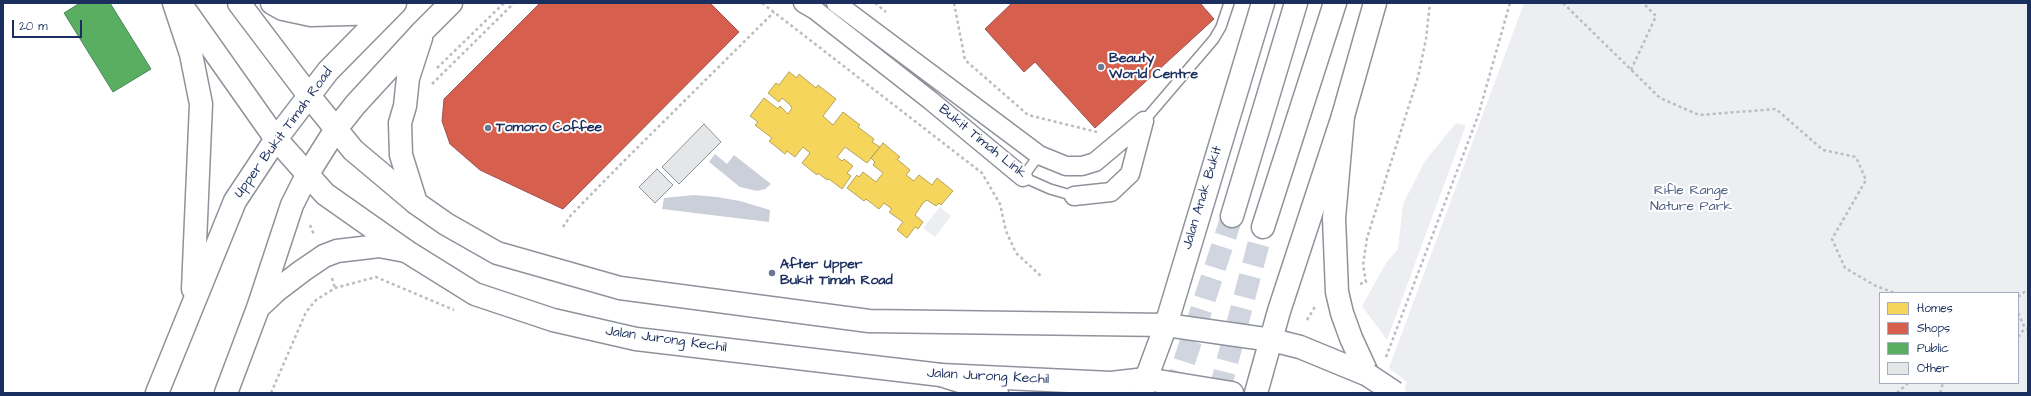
<!DOCTYPE html>
<style>
body{margin:0}
#map{position:relative;width:2031px;height:396px;overflow:hidden;background:#fff;font-family:"Architects Daughter",sans-serif}
canvas{display:block}
.frame{position:absolute;inset:0;border:4px solid #1b2f5e;pointer-events:none}
.legend{position:absolute;left:1879px;top:292px;width:140px;height:92px;box-sizing:border-box;background:#fff;border:1px solid #a4acbf;margin:0;padding:5px 7px;list-style:none;font-size:12px;color:#1b2f5e}
.legend li{display:flex;align-items:center;gap:8px;height:20px}
.legend b{width:20px;border:1px solid #a4acbf}
.scale{position:absolute;left:12px;top:20px;width:70px;height:18px;box-sizing:border-box;border:2px solid #1b2f5e;border-top:0;padding-left:5px;font-size:12px;line-height:14px;white-space:nowrap;color:#1b2f5e;-webkit-text-stroke:3px #fff;paint-order:stroke}
</style>
<div id="map">
<canvas width="2031" height="396"></canvas>
<div class="frame"></div>
<ul class="legend">
<li><b style="height:11px;background:#f6d55c"></b>Homes</li>
<li><b style="height:11px;background:#d6604d"></b>Shops</li>
<li><b style="height:11px;background:#5aae61"></b>Public</li>
<li><b style="height:11px;background:#e5e6e8"></b>Other</li>
</ul>
<div class="scale">20 m</div>
</div>
<script>
const ctx = document.querySelector('canvas').getContext('2d');
ctx.lineJoin = 'round';
function fill(path, color) { ctx.fillStyle = color; ctx.fill(path, 'evenodd'); }
const shape = rows => new Path2D(rows.map(r => 'M' + r).join(''));
function strokePath(path, color, width, dash) { ctx.strokeStyle = color; ctx.lineWidth = width; ctx.lineCap = dash ? 'butt' : 'round'; ctx.setLineDash(dash || []); ctx.stroke(path); }
function write(font, color, halo, rows, align = 'center') {
  ctx.font = font + ' "Architects Daughter",sans-serif'; ctx.lineWidth = 4; ctx.setLineDash([]); ctx.textBaseline = 'middle'; ctx.strokeStyle = halo; ctx.fillStyle = color; for (const [text, x, y, turn = 0] of rows) {
    ctx.save(); ctx.translate(x, y); ctx.rotate((+turn || 0) * Math.PI / 180); ctx.textAlign = isNaN(turn) ? turn : align; if (halo) ctx.strokeText(text, 0, 0); ctx.fillText(text, 0, 0); ctx.restore();
  }
}
fill(shape([
 [1524,3,2028,3,2028,393,1403,393,1407,382,1389,368],
 [1880,293,2018,293,2018,383,1880,383],
 [1456,123,1466,125,1387,340,1362,306,1386,263,1398,249,1403,204,1425,161],
 [940,207,951,216,935,237,923,228]
]), '#edeef2');
fill(shape([
 [715,154,727,164,734,155,771,184,765,189,757,191,740,187,709,162],
 [694,195,717,197,740,201,770,210,769,222,662,209,664,198]
]), '#cbcfda');
const homes = shape([
 [789,72,797,78,799,74,816,88,818,85,836,99,823,116,833,125,843,112,860,125,858,127,874,139,872,142,880,147,867,163,845,147,837,157,842,161,844,159,853,166,847,173,851,176,842,189,829,179,827,180,818,173,817,175,802,163,810,153,803,147,795,157,787,151,785,154,769,141,772,138,755,125,758,122,750,116,764,98,778,109,780,106,788,114,792,108,789,104,782,98,779,102,768,93,776,83,779,85,789,72],
 [883,143,900,157,897,159,910,170,906,175,914,181,919,175,932,185,937,178,953,191,941,205,939,203,936,206,927,200,923,203,915,215,923,222,918,229,915,227,907,238,897,230,903,222,889,212,892,209,884,203,879,209,866,199,864,201,847,188,857,175,859,177,863,172,876,182,883,173,873,165,875,162,871,158,883,143]
]);
fill(homes, '#f6d55c');
strokePath(homes, '#b4a35d', 1);
const shops = shape([
 [540,3,710,3,739,32,563,209,480,170,450,144,442,121,444,99,540,3],
 [1012,3,1200,3,1214,19,1095,128,1035,62,1024,72,985,29,1012,3]
]);
fill(shops, '#d6604d');
strokePath(shops, '#9e5152', 1);
const public = shape([
 [80,3,110,3,151,69,113,92,64,13,80,3]
]);
fill(public, '#5aae61');
strokePath(public, '#478860', 1);
const building = shape([
 [704,124,721,142,679,184,662,167,704,124],
 [657,169,673,185,655,203,639,187,657,169]
]);
fill(building, '#e5e6e8');
strokePath(building, '#8e929a', 1);
strokePath(shape([
 [1174,393,1232,216],
 [1219,393,1263,227]
]), '#d1d5df', 22, [22, 11]);
const service = shape([
 [1144,121,1214,39,1221,27,1229,3],
 [1039,155,1023,177,1050,189,1074,196]
]);
const minor = shape([
 [803,3,815,10,930,100,1023,177],
 [836,3,1039,155,1066,166,1082,166,1095,162,1144,121],
 [1074,196,1111,192,1130,174,1144,121]
]);
const secondary = shape([
 [180,3,276,139],
 [239,3,310,97]
]);
const primary = shape([
 [310,97,353,150,416,203,446,224,497,253,620,288,869,321,1166,325,1272,340],
 [276,139,325,194,406,251,475,294,553,320,636,339,941,375,1111,383,1146,379,1232,393],
 [1232,216,1296,3],
 [1263,227,1335,3]
]);
const trunk = shape([
 [174,3,191,54,201,104,193,289],
 [272,3,283,9,311,15,385,13],
 [416,203,401,155,400,123,405,106,408,78,421,38],
 [260,306,277,290,302,271,324,256,337,251,379,246,406,251],
 [941,375,997,393],
 [157,393,235,201,276,139,328,71,395,3],
 [226,393,258,308,292,205,307,175,336,129,355,105,423,31,451,3],
 [1142,393,1146,379,1166,325,1263,3],
 [1256,393,1279,311,1343,116,1375,3]
]);
const motorway = shape([
 [1343,116,1334,218,1337,292,1342,313,1351,338,1368,375],
 [1272,340,1300,347,1368,375]
]);
strokePath(service, '#8e929a', 12);
strokePath(minor, '#8e929a', 21);
strokePath(secondary, '#8e929a', 25);
strokePath(primary, '#8e929a', 25);
strokePath(trunk, '#8e929a', 25);
strokePath(motorway, '#8e929a', 25);
strokePath(shape([
 [762,3,982,173,1000,204,1006,231,1016,253,1041,276],
 [875,3,886,12],
 [954,3,965,60,1028,115,1097,132],
 [1563,3,1660,98,1699,115,1776,109,1823,150,1856,157,1866,180,1832,239,1845,268,1876,286,1895,293],
 [437,68,504,3],
 [1631,70,1656,16,1643,3],
 [432,84,514,3],
 [310,225,314,235],
 [563,227,571,215,623,162,774,12],
 [332,278,335,288],
 [1360,284,1366,282,1363,265,1367,238,1418,77,1426,39,1430,3],
 [2018,297,2028,289],
 [2018,313,2025,328,2028,329],
 [1307,320,1316,305],
 [2018,337,2025,328],
 [1386,357,1478,116,1510,3],
 [271,393,306,312,316,300,335,288,376,277,454,310],
 [1897,393,1908,383],
 [1940,393,1943,383]
]), '#b9bcc1', 2.5, [3, 3]);
strokePath(service, '#fff', 9);
strokePath(minor, '#fff', 18);
strokePath(secondary, '#fff', 22);
strokePath(primary, '#fff', 22);
strokePath(trunk, '#fff', 22);
strokePath(motorway, '#fff', 22);
const motorwayBridge = shape([
 [1368,375,1395,393]
]);
strokePath(motorwayBridge, '#8e929a', 25, []);
strokePath(motorwayBridge, '#fff', 22);
for (const [x, y, r, color] of [
 [1101,67,4,"#6b7896"],
 [488,128,4,"#6b7896"],
 [772,273,4,"#6b7896"]
]) { const dot = new Path2D(); dot.arc(x, y, r, 0, 2 * Math.PI); ctx.fillStyle = color; ctx.fill(dot); strokePath(dot, '#fff', 1.5); }
write('bold 14px', '#1b2f5e', '#fff', [
 ["Beauty",1109,59],
 ["World Centre",1109,75],
 ["Tomoro Coffee",496,128],
 ["After Upper",780,265],
 ["Bukit Timah Road",780,281]
], 'left');
write('14px', '#1b2f5e', '#fff', [
 ["Upper Bukit Timah Road",284,133,-54],
 ["Bukit Timah Link",982,142,39],
 ["Jalan Anak Bukit",1203,198,-73],
 ["Jalan Jurong Kechil",666,340,8],
 ["Jalan Jurong Kechil",988,377,3]
]);
write('14px', '#4c5c80', '#fff', [
 ["Rifle Range",1691,191],
 ["Nature Park",1691,207]
]);
</script>
